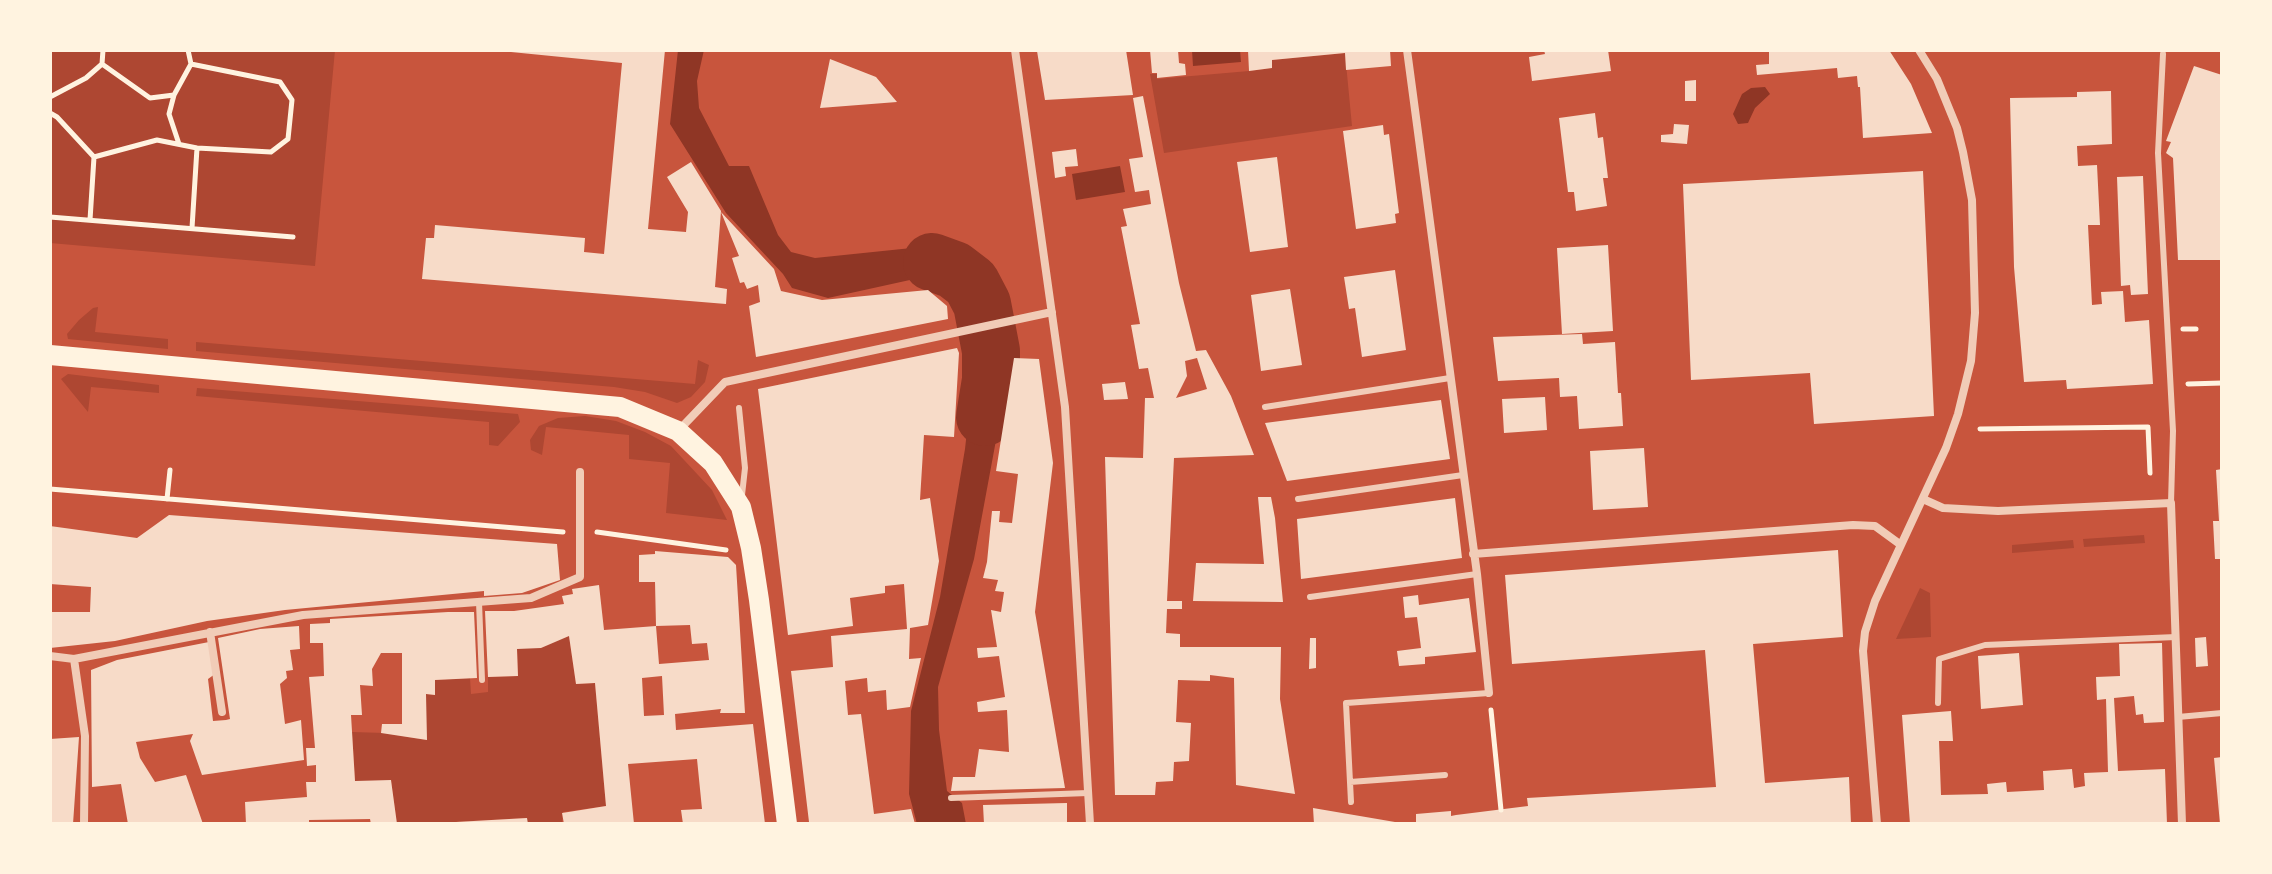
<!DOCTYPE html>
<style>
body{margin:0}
#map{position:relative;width:2272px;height:874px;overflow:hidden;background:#c8553d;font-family:Literata,serif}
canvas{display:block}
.frame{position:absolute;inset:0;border:52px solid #fff3e0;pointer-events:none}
</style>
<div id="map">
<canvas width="2272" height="874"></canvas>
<div class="frame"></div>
</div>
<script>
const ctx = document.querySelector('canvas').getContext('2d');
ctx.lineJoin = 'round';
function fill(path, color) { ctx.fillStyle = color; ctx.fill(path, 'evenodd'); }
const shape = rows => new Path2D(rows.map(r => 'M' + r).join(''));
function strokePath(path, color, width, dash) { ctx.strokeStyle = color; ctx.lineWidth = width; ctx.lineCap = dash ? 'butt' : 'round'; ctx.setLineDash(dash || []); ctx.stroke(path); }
fill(shape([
 [50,50,335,50,315,266,50,243],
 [1345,53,1352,126,1164,153,1150,74,1157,74,1157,79,1249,71,1272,68,1272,60],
 [98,307,95,332,168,339,168,349,68,339,67,334,79,320,93,308],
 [196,342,695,384,698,360,709,365,705,382,691,397,677,403,645,392,614,387,196,351],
 [68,374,159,385,159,393,91,387,88,412,61,379],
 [197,388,518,414,520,422,498,446,489,445,489,422,196,396],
 [585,416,616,421,645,432,671,446,712,490,727,520,666,513,670,463,629,459,629,435,546,427,542,455,531,450,530,440,539,426,558,418],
 [2144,535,2145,543,2084,547,2083,539],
 [2073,540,2074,548,2012,553,2012,545],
 [1920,588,1930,593,1931,637,1896,639],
 [569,636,576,684,595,683,606,806,563,812,562,824,528,824,526,818,454,822,454,824,397,824,391,781,355,781,352,732,385,733,426,740,426,694,435,695,435,680,470,678,471,694,488,692,488,677,518,676,517,649]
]), '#ae4732');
fill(shape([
 [678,50,704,50,697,81,699,108,729,166,749,166,778,235,791,252,815,258,931,246,952,260,973,268,996,295,1002,312,969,318,961,287,948,278,928,276,828,298,792,288,783,274,726,213,670,124],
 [1192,50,1240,50,1241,62,1193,66],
 [1765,87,1770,94,1755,108,1748,123,1738,124,1733,114,1742,94,1751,88],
 [1120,166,1125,192,1076,200,1072,174],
 [1008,334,1010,345,1009,370,974,559,938,687,939,730,947,791,962,803,966,824,917,824,909,794,911,711,940,597,965,449,977,340]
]), '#8f3625');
strokePath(shape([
 [932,262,954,270,971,283,982,304,991,351,991,380,985,417]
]), '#8f3625', 58);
fill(shape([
 [512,50,665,50,648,229,686,232,688,212,667,177,691,162,721,211,715,287,727,289,726,304,422,279,426,238,434,238,435,225,585,238,584,252,604,254,622,63,511,52],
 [1126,50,1133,95,1045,100,1037,51],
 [1150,50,1178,50,1179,63,1185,64,1186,75,1157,78,1157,73,1152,73],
 [1248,50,1390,50,1391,66,1346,70,1345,53,1272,60,1272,68,1249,71],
 [1544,50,1608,50,1611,71,1532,81,1529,57,1545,54],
 [1798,50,1889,50,1911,84,1932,133,1863,138,1860,87,1858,87,1857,76,1838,78,1837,68,1757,75,1756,65,1769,64,1769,52],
 [830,59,876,77,897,102,820,108],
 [2194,66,2222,75,2222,260,2178,260,2173,158,2166,153,2171,142,2166,141],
 [1696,80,1696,101,1685,101,1685,81],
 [2111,91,2112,144,2077,146,2078,166,2097,165,2100,225,2088,225,2092,305,2102,304,2101,292,2123,291,2125,322,2149,320,2153,384,2067,389,2066,380,2024,382,2014,267,2010,98,2077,97,2077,92],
 [1143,96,1179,283,1196,351,1206,350,1231,396,1254,455,1174,458,1167,601,1182,601,1182,609,1167,609,1166,633,1180,634,1180,647,1281,647,1280,699,1295,794,1236,785,1234,678,1210,675,1210,681,1178,680,1176,722,1191,723,1189,761,1174,762,1173,781,1156,782,1155,795,1115,795,1105,457,1143,458,1145,398,1154,398,1148,368,1139,369,1131,325,1140,324,1121,227,1127,226,1123,209,1151,204,1149,190,1135,192,1129,159,1143,157,1133,98],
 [1197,358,1207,389,1176,398,1187,376,1185,361],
 [1595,113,1598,138,1603,137,1608,178,1603,178,1607,206,1576,211,1574,192,1568,192,1559,118],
 [1674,124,1689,125,1687,144,1661,142,1661,135,1673,134],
 [1383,125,1384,135,1389,134,1399,213,1395,214,1396,223,1356,229,1343,131],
 [1076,149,1078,166,1065,167,1066,176,1055,178,1052,152],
 [1277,157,1288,247,1250,252,1237,162],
 [1923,171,1934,416,1814,424,1810,373,1691,380,1683,184],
 [2143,176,2148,294,2131,295,2130,285,2121,286,2117,177],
 [721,212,774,269,781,291,822,300,928,290,947,306,948,319,756,357,749,306,760,302,758,285,747,289,744,282,740,283,732,258,739,256],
 [1608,245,1613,331,1562,334,1557,248],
 [1395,270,1406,350,1362,357,1355,308,1349,309,1344,277],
 [1290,289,1302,365,1261,371,1251,295],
 [1582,334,1583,344,1615,342,1618,393,1621,393,1623,426,1579,429,1577,396,1560,397,1559,378,1498,381,1493,337],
 [957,348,959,353,954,437,924,435,920,500,930,498,939,561,928,625,910,628,909,659,921,658,910,707,887,710,886,690,868,692,867,678,845,681,848,715,861,714,874,814,911,809,915,824,812,824,809,822,791,671,833,667,831,636,907,629,904,584,885,586,885,593,850,598,853,626,788,635,758,389],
 [1014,358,1039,359,1053,463,1035,612,1065,788,951,791,953,777,975,777,979,749,1009,752,1007,710,978,712,977,702,1005,697,999,656,978,658,977,648,997,647,991,610,1001,612,1004,592,995,591,998,580,983,578,987,562,992,511,1000,511,999,522,1012,523,1018,474,996,471],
 [1125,382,1128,399,1104,400,1102,384],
 [1545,397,1547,430,1504,433,1502,399],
 [1441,400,1450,459,1287,481,1265,423],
 [1644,448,1648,507,1593,510,1590,451],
 [2222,469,2222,559,2215,559,2213,521,2219,521,2216,470],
 [1258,497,1271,497,1275,518,1283,602,1193,601,1196,563,1264,564],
 [1455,498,1462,558,1301,579,1297,519],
 [169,515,557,544,560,580,522,593,484,596,484,591,285,610,207,621,115,641,50,648,50,612,90,612,91,587,50,584,50,526,137,538],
 [1838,550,1843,637,1753,644,1765,783,1849,777,1851,824,1416,824,1416,814,1451,811,1451,816,1456,815,1528,806,1527,798,1716,787,1705,650,1512,664,1505,575],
 [655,551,728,557,736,565,745,713,720,713,721,709,675,714,676,730,753,724,765,824,683,824,681,810,702,809,697,759,628,764,634,824,564,824,562,813,606,806,595,683,576,684,569,636,541,648,517,649,518,676,488,677,485,611,514,611,564,604,562,596,573,594,572,589,599,585,604,630,656,626,659,664,709,660,707,643,692,644,690,625,656,626,655,582,639,582,639,555,655,554],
 [662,676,664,715,644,716,642,678],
 [1418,595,1419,605,1469,598,1476,652,1425,657,1425,664,1399,666,1397,651,1421,648,1417,617,1405,618,1403,597],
 [448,612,474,612,477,678,435,680,435,695,426,694,427,740,381,733,382,724,402,724,402,653,381,653,372,669,373,686,360,685,362,715,351,715,355,781,391,780,397,824,371,824,370,819,309,820,309,824,246,824,245,802,307,797,306,782,316,782,316,765,307,766,306,748,315,748,309,677,324,676,323,643,310,643,310,624,330,623,330,619],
 [299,626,300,649,290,650,293,670,286,671,287,678,280,684,285,724,301,720,304,760,202,775,190,741,193,734,136,742,140,758,155,782,186,775,203,824,128,824,121,784,92,787,91,670,117,660,209,642,215,674,208,679,213,721,226,720,230,719,218,638,260,629],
 [2206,637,2208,666,2196,667,2195,638],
 [1310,638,1316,638,1316,668,1309,669],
 [2162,643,2164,722,2144,723,2143,714,2136,715,2134,696,2114,698,2118,771,2165,769,2167,824,1910,824,1902,715,1951,711,1953,741,1939,741,1941,795,1988,794,1987,784,2006,782,2007,792,2044,790,2043,771,2072,769,2074,788,2085,786,2084,773,2108,772,2106,699,2097,700,2096,677,2120,676,2119,644],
 [2019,653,2023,705,1981,709,1978,656],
 [79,737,73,824,50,824,50,739],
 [2222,757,2222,824,2220,824,2214,758],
 [1067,803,1067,824,984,824,983,805],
 [1313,808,1395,822,1395,824,1314,824],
 [527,818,528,824,456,824,456,822]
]), '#f7dbc8');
strokePath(shape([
 [102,64,150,98,174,95],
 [50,97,86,78,102,64,103,50],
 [50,113,57,117,94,157,157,140,197,148,271,152,288,139,292,100,280,82,191,64],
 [179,144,169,114,174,95,191,64,188,50],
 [50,217,293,237],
 [90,220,94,157],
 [192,228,197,148],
 [2183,329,2196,329],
 [2188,384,2222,383],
 [1980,429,2148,427,2150,473],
 [50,489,563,532],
 [167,499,170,470],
 [597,532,726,550],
 [1491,710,1501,810]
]), '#fff3e0', 5);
strokePath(shape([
 [2163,54,2158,153,2173,431,2171,503],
 [1265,407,1450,378],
 [739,408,745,468,742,495],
 [1298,499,1463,475],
 [1310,597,1477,574],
 [479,602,482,680],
 [1938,703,1939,659,1985,645,2176,637],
 [2178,717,2222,713],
 [1350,782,1445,775],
 [951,798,1088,793],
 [1351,802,1346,703,1489,693]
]), '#f1ccb7', 6);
strokePath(shape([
 [1015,50,1065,407,1090,824],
 [1407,50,1477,574,1489,693],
 [678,431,725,382,1052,312],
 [1923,499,1943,508,1998,511,2171,503,2182,824],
 [1473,554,1853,525,1875,526,1901,545],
 [210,632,222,712],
 [50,656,74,659,303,615,531,598,580,577,580,472],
 [74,659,85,736,84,824],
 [1877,824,1863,651,1865,632,1875,601,1946,448,1958,414,1971,361,1975,313,1972,200,1963,152,1957,128,1937,79,1919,50]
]), '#f1ccb7', 8);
strokePath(shape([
 [50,355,620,407,678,431,713,463,741,507,751,548,759,600,787,824]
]), '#fff3e0', 20);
</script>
